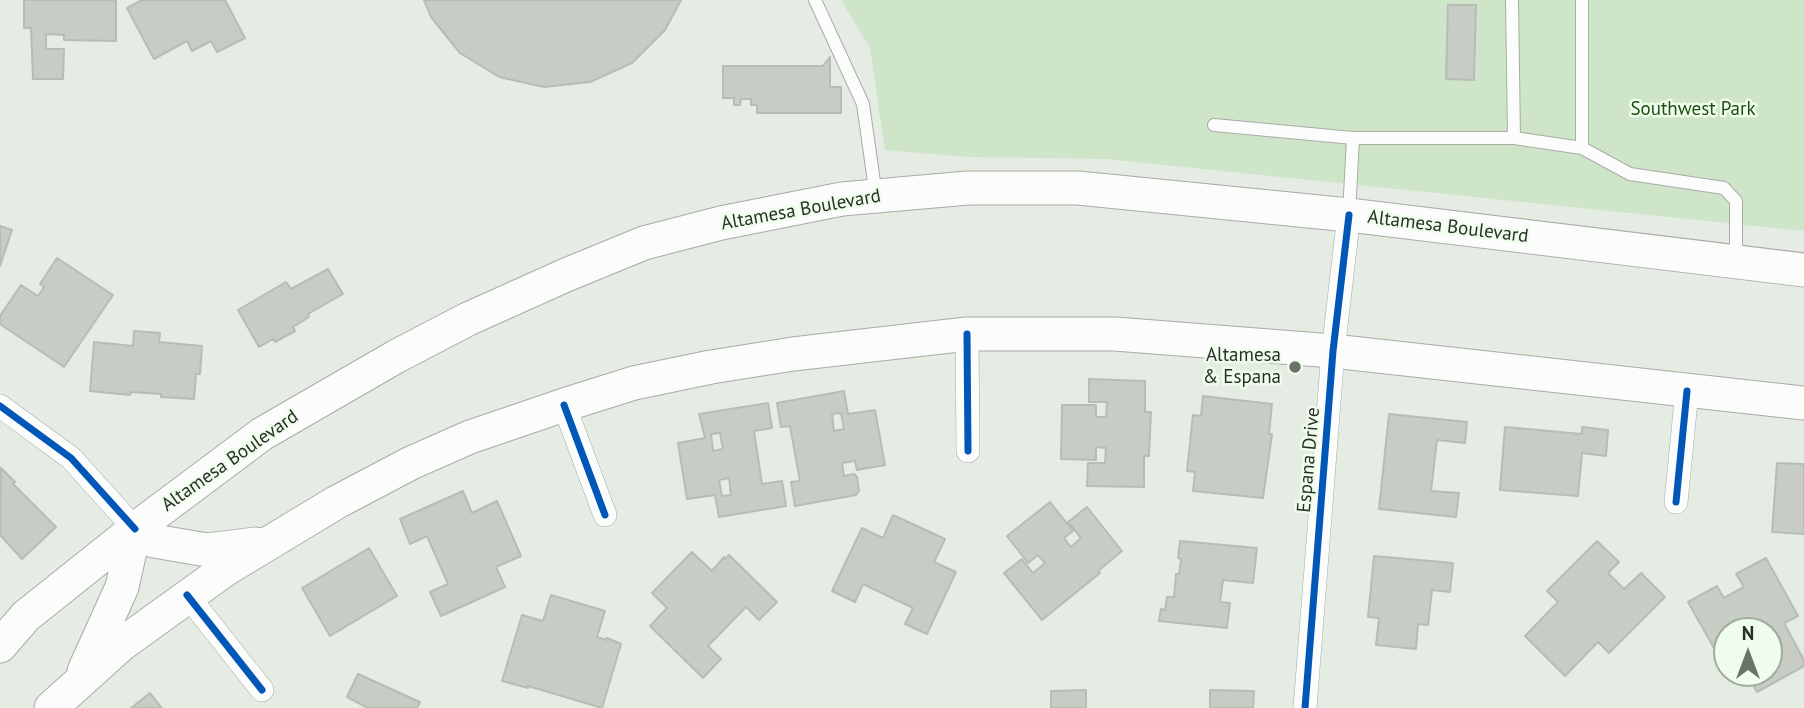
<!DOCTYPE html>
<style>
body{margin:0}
#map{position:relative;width:1804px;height:708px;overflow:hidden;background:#e5ece3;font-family:"PT Sans",sans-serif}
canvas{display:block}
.north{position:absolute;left:1713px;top:617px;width:70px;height:70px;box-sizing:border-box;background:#effdec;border:2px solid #a0ab9e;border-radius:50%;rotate:0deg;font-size:19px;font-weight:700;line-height:28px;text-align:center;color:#2a3029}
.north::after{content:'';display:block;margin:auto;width:24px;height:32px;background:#6b726a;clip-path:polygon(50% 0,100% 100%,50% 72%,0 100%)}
</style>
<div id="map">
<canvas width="1804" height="708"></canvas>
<div class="north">N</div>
</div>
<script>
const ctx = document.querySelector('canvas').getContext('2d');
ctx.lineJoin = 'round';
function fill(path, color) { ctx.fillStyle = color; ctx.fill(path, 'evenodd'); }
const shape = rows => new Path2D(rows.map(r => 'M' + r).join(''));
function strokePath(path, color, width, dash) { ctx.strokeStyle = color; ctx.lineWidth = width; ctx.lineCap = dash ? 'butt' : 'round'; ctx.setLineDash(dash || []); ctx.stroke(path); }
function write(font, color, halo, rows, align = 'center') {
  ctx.font = font + ' "PT Sans",sans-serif'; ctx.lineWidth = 5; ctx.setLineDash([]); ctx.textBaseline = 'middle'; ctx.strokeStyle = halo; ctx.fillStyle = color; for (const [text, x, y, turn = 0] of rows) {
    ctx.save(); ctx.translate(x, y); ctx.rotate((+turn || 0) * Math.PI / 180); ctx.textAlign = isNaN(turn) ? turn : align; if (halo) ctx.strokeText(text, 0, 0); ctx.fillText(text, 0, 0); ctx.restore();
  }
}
fill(shape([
 [841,0,1804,0,1804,231,1106,159,969,157,885,150,870,48]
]), '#cfe5ca');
const building = shape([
 [24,0,116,0,116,41,64,40,64,35,46,34,46,49,64,49,63,79,33,79,31,28,24,28,24,0],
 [142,0,225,0,245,38,217,52,211,41,192,51,187,41,154,59,127,8,142,0],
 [424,0,681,0,665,30,632,63,590,82,544,87,499,77,460,53,431,17,424,0],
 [1448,5,1476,5,1474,80,1446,79,1448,5],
 [830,57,830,87,841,87,841,113,757,113,757,105,751,105,751,99,741,99,740,105,734,105,734,98,723,98,723,66,823,66,830,57],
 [0,226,12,230,0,266,0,226],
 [57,258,113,295,64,367,0,324,0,316,21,285,38,296,44,287,40,284,57,258],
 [328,269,343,294,308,314,309,317,293,327,295,331,275,342,273,339,259,347,238,310,286,282,291,289,328,269],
 [134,331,160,333,159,342,202,346,200,374,196,374,194,399,161,397,161,394,131,392,130,395,90,391,94,342,133,346,134,331],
 [1089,379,1145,381,1145,412,1151,412,1149,456,1144,456,1144,487,1087,486,1088,463,1105,463,1106,448,1096,447,1096,460,1061,459,1062,405,1096,405,1096,417,1106,417,1107,402,1089,402,1089,379],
 [844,391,848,414,875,410,885,465,857,470,855,461,842,463,844,476,854,474,857,477,859,491,856,495,795,506,791,482,800,481,790,426,781,427,777,403,844,391],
 [841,413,844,429,834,431,832,414,841,413],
 [1203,396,1272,404,1269,434,1272,434,1263,498,1193,491,1195,472,1187,471,1193,415,1201,416,1203,396],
 [768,403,772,428,754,431,762,484,782,481,786,506,719,517,715,495,687,499,678,443,705,438,699,414,768,403],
 [720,433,723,449,713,451,711,434,720,433],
 [729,478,731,495,722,496,719,480,729,478],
 [1389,414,1467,422,1465,443,1437,440,1431,491,1459,493,1456,517,1379,509,1389,414],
 [1505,427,1582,434,1582,427,1608,430,1606,456,1582,453,1578,496,1500,490,1505,427],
 [1777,463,1804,464,1804,534,1772,532,1777,463],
 [1,468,15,482,13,484,56,527,22,559,0,535,1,468],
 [463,491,472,513,497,501,521,556,496,567,505,587,441,616,430,592,448,584,427,536,410,544,400,519,463,491],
 [1050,502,1073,531,1064,538,1071,547,1081,538,1068,522,1087,507,1122,551,1098,571,1100,573,1042,620,1004,573,1022,559,1033,573,1045,563,1038,555,1028,563,1007,536,1050,502],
 [893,515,945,539,934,562,956,572,927,634,905,624,913,608,863,584,855,602,832,591,862,528,883,538,893,515],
 [1180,541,1257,548,1253,583,1223,580,1220,602,1230,603,1227,628,1159,621,1161,609,1165,610,1167,597,1174,597,1176,574,1179,574,1181,559,1178,558,1180,541],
 [1597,541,1619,562,1608,573,1624,589,1641,573,1665,597,1609,653,1598,642,1565,676,1525,636,1558,602,1547,591,1597,541],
 [369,548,397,596,330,636,302,588,369,548],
 [692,552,712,571,724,557,725,559,729,555,777,602,759,620,746,607,708,646,721,659,703,678,650,626,667,608,652,593,692,552],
 [1374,556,1453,563,1450,592,1432,590,1428,625,1418,624,1416,649,1376,645,1379,618,1368,617,1374,556],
 [1766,558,1798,616,1784,623,1804,660,1804,666,1757,692,1746,673,1769,673,1769,631,1727,631,1727,653,1719,657,1688,602,1717,586,1724,598,1744,587,1736,574,1766,558],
 [551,595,605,611,597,637,607,640,607,638,621,644,602,708,528,686,528,688,502,681,522,615,543,621,551,595],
 [358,674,420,702,417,708,368,708,347,697,358,674],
 [1086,690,1086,708,1051,708,1051,691,1086,690],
 [1210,690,1254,691,1253,708,1210,708,1210,690],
 [150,693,162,708,131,708,150,693]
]);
fill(building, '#c7ccc5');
strokePath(building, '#b7bdb6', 2);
const lane = shape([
 [815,0,863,104,876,196],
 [1582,0,1582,148,1630,174,1724,188,1736,201,1736,262],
 [1214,125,1353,138],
 [1514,138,1582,148],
 [1349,214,1353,138,1514,138,1512,0]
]);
const street = shape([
 [967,334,968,451],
 [564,405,605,515],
 [0,406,71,458,135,529],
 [1676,502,1687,391],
 [187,595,262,690],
 [1305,708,1333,351,1349,215]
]);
const secondary = shape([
 [0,646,26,616,135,529,262,434,397,356,468,319,566,275,644,243,721,223,842,199,968,188,1078,188,1349,215,1804,270],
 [84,671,122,587,135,529,154,541,207,550,256,544],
 [51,708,122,644,226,569,337,502,411,463,470,437,564,405,634,383,711,367,793,354,967,334,1115,334,1333,351,1804,403]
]);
strokePath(lane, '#a7aca5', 14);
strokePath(street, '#a7aca5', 24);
strokePath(secondary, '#a7aca5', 35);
strokePath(lane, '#fbfcfb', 12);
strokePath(street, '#fbfcfb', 23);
strokePath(secondary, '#fbfcfb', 33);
strokePath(shape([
 [967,334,968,451],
 [564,405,605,515],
 [0,406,71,458,135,529],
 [1676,502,1687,391],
 [187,595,262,690],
 [1305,708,1333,351,1349,215]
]), '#0057b8', 7);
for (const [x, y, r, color] of [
 [1295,367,7,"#6b726a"]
]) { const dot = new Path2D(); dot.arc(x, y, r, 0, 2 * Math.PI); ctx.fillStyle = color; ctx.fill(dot); strokePath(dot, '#effdec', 2.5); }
write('19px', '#1f4f14', '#effdec', [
 ["Southwest Park",1693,110]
]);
write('19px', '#2a3029', '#effdec', [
 ["Altamesa Boulevard",801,210,-10],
 ["Altamesa Boulevard",1448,227,7],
 ["Espana Drive",1309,460,-85],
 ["Altamesa Boulevard",230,461,-35]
]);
write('19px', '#2a3029', '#effdec', [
 ["Altamesa",1281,356],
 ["& Espana",1281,378]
], 'right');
</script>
